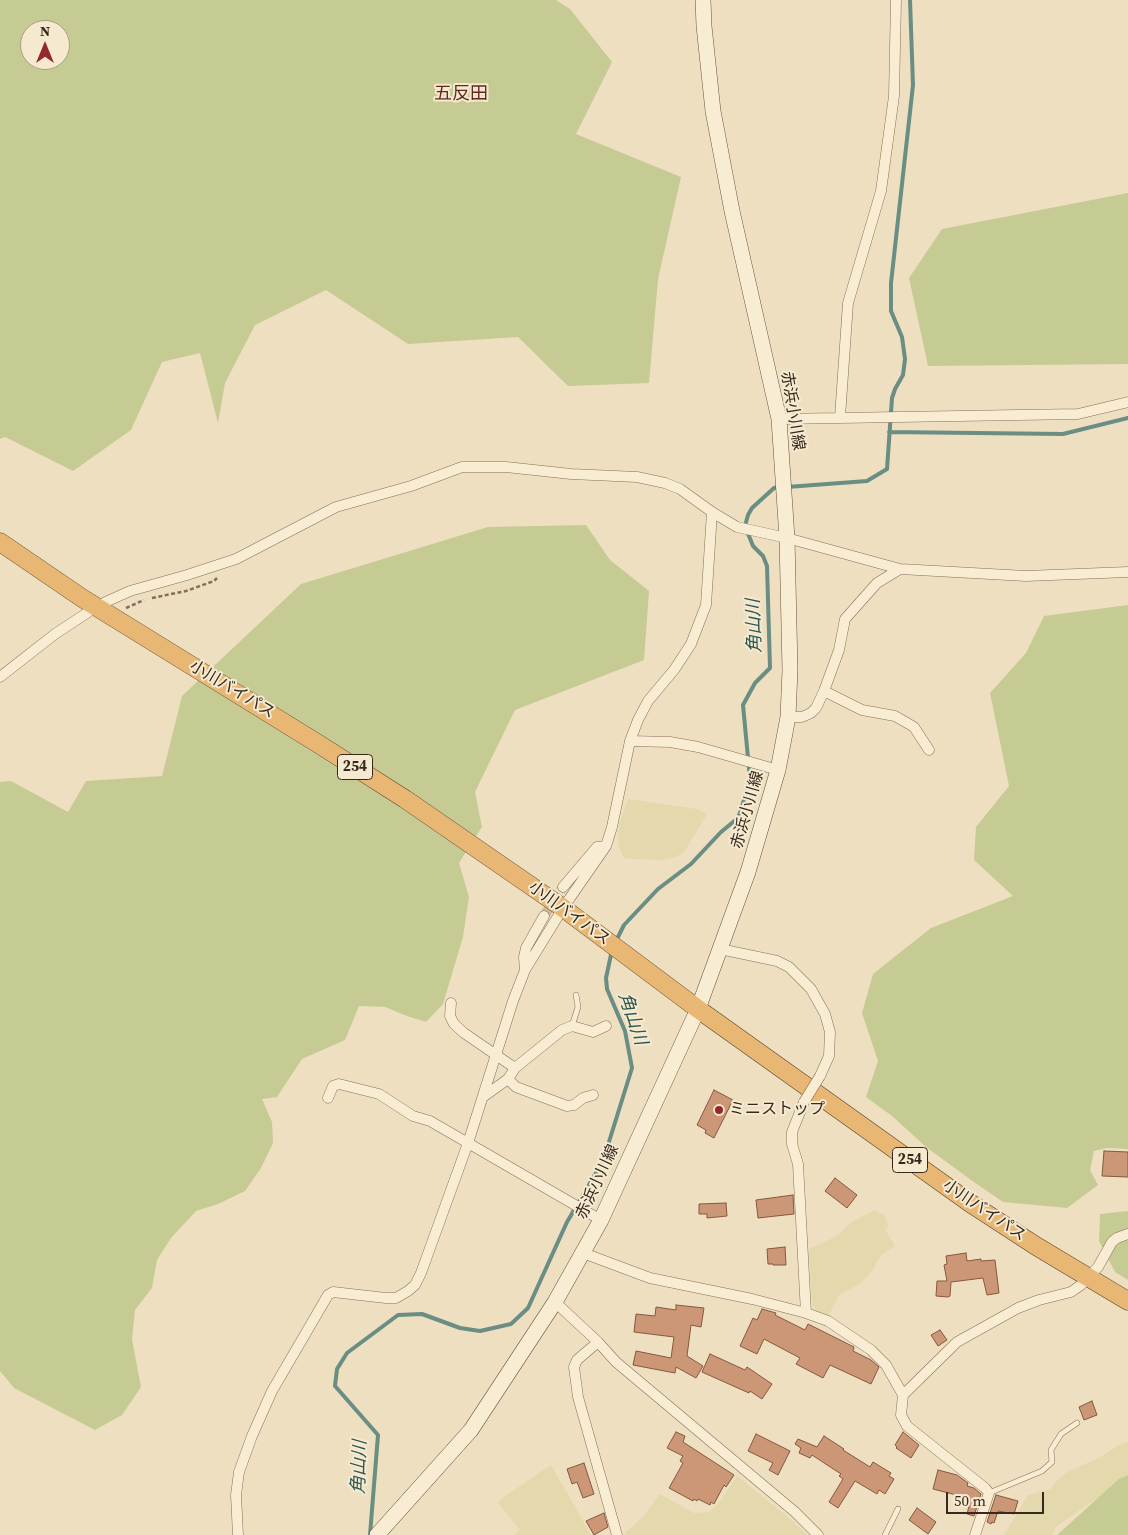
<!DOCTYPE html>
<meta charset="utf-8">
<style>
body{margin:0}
#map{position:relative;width:1128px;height:1535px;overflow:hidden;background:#eedfc0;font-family:"Source Serif 4",serif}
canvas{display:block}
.north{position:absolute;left:20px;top:20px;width:50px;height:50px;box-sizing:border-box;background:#f5e9d0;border:1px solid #a99c88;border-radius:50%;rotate:0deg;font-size:14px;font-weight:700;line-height:20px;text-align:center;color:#36281d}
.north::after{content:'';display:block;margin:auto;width:18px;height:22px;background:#95282c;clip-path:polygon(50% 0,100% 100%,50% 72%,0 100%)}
.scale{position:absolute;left:946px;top:1492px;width:98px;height:22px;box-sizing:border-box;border:2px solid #36281d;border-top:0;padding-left:6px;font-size:15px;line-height:18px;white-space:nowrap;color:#36281d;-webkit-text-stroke:4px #f5e9d0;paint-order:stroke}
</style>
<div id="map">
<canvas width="1128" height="1535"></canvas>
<div class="north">N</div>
<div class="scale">50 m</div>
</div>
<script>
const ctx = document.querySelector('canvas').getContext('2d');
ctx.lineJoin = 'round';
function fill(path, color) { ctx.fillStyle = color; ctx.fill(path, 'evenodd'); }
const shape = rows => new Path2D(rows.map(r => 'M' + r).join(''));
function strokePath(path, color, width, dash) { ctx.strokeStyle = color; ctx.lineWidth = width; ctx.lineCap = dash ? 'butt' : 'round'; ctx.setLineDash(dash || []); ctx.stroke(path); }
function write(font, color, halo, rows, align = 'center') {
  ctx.font = font + ' "Source Serif 4","Noto Sans JP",serif'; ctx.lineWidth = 4; ctx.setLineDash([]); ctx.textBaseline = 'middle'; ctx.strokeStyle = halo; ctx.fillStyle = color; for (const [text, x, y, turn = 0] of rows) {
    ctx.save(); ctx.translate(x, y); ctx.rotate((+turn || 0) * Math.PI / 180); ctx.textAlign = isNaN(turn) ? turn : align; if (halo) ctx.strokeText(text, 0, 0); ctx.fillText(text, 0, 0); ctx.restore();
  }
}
fill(shape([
 [628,799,697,809,707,814,685,851,676,857,661,860,632,859,624,858,619,847,618,835,620,822],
 [875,1210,884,1215,889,1226,885,1229,895,1246,881,1255,872,1271,860,1284,839,1295,828,1317,816,1311,812,1304,809,1249,837,1236,852,1222],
 [1128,1442,1128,1482,1119,1485,1078,1511,1056,1527,1052,1535,1004,1535,1028,1495,1051,1489,1056,1481,1066,1473,1102,1456,1119,1445],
 [551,1465,591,1535,514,1535,520,1530,498,1503,501,1499],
 [737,1476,793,1521,807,1535,626,1535,625,1533,643,1517,660,1494,694,1513,709,1512,721,1500]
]), '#e3d9ad');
fill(shape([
 [0,0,556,0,570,9,612,62,576,134,681,177,658,279,649,383,568,386,518,337,408,344,326,290,255,325,225,383,218,423,200,353,162,362,131,430,73,471,5,437,0,439],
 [30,30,60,30,60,60,30,60],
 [1128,193,1128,364,928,366,909,278,942,229],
 [586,525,610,560,649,591,644,660,515,710,475,792,482,827,459,863,469,897,463,937,443,1004,426,1022,407,1016,385,1007,359,1006,345,1040,302,1059,277,1097,262,1099,272,1122,273,1143,261,1168,245,1191,218,1204,196,1211,171,1238,157,1260,152,1288,135,1310,132,1339,141,1387,122,1415,95,1430,14,1388,0,1371,0,782,11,781,68,812,86,781,162,776,182,696,301,584,488,527],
 [1128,605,1128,1149,1107,1148,1094,1151,1090,1170,1098,1185,1067,1208,1003,1202,971,1180,926,1147,892,1116,866,1097,878,1061,862,1013,873,974,931,928,1013,896,974,860,976,827,1009,786,990,693,1026,653,1044,616],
 [1128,1211,1128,1280,1115,1272,1099,1241,1100,1214],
 [1128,1475,1128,1535,1057,1535,1119,1479]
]), '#c6cb94');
strokePath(shape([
 [889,432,1063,434,1128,418],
 [787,487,867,481,887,469,892,398,895,389,903,375,905,359,902,337,891,311,891,283,913,85,910,0],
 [616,941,624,925,658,889,691,864,721,832,738,818,741,810,750,779,743,705,755,683,770,668,767,566,763,556,753,546,745,526,748,515,752,508,774,488,780,487],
 [370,1535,378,1435,335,1386,337,1369,347,1353,398,1315,422,1314,460,1328,480,1331,511,1324,528,1308,567,1222,603,1161,632,1068,625,1031,607,989,606,978,612,950]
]), '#6a8d84', 4);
const building = shape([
 [714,1090,733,1100,714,1138,705,1133,706,1130,697,1125,714,1090],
 [1104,1151,1128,1152,1128,1177,1102,1176,1104,1151],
 [835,1178,857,1195,847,1208,825,1191,835,1178],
 [793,1195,794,1214,758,1218,756,1200,793,1195],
 [726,1203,727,1216,707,1218,707,1214,699,1214,699,1204,726,1203],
 [785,1247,786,1265,773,1265,773,1264,768,1264,767,1249,785,1247],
 [966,1253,967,1261,981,1259,981,1261,995,1260,999,1293,987,1295,983,1278,951,1282,950,1296,948,1297,936,1296,937,1281,947,1281,944,1265,947,1264,946,1256,966,1253],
 [676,1305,704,1308,701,1327,691,1325,687,1356,703,1366,696,1378,676,1367,675,1373,633,1365,636,1351,671,1358,674,1337,634,1332,636,1314,655,1316,656,1307,676,1310,676,1305],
 [762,1309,776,1313,775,1315,805,1330,808,1324,854,1347,853,1351,871,1360,879,1367,871,1384,830,1365,823,1378,796,1364,800,1358,764,1339,757,1354,740,1346,753,1318,757,1320,762,1309],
 [940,1330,947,1340,938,1346,931,1335,940,1330],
 [710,1354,745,1370,747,1367,772,1384,762,1399,750,1391,749,1393,702,1372,710,1354],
 [1092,1401,1097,1415,1084,1420,1079,1407,1092,1401],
 [676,1432,685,1436,683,1442,734,1475,726,1487,724,1485,714,1504,711,1502,710,1505,698,1499,697,1501,694,1499,693,1501,669,1488,683,1463,680,1461,683,1456,667,1448,676,1432],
 [903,1432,919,1445,911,1458,896,1448,897,1447,895,1445,903,1432],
 [756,1434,790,1451,778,1475,769,1470,773,1463,748,1451,756,1434],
 [824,1436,844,1449,843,1450,870,1467,873,1462,891,1473,889,1476,894,1479,885,1494,879,1490,877,1494,855,1481,838,1508,829,1502,843,1479,839,1476,841,1474,812,1455,810,1458,799,1453,801,1448,795,1444,798,1439,817,1447,824,1436],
 [584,1463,594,1494,583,1498,577,1482,572,1484,567,1469,584,1463],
 [938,1470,957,1475,968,1483,967,1486,974,1488,981,1494,974,1516,967,1514,969,1506,966,1505,968,1498,933,1489,938,1470],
 [996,1495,1018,1501,1014,1514,998,1511,994,1523,992,1522,991,1524,987,1522,996,1495],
 [917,1508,936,1522,928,1534,909,1520,917,1508],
 [604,1513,608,1527,594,1535,586,1521,604,1513]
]);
fill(building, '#cc9776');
strokePath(building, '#85583e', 1);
strokePath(shape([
 [544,916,563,887]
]), '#c9ba9f', 10, [10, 5]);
const service = shape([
 [572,1026,578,1007,576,995],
 [989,1493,1042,1471,1052,1462,1051,1450,1061,1434,1077,1423],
 [885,1535,898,1509]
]);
const minor = shape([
 [840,417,848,303,881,191,894,96,896,0],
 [779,419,1078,414,1128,402],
 [0,677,55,634,99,605,130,591,187,575,236,559,336,507,411,486,462,467,506,467,571,474,637,477,665,483,680,489,712,512,737,527,787,538,900,569],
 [824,691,862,710,895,716,914,727,929,750],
 [788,717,802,717,811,713,816,708,824,691,839,650,845,619,877,583,900,569,1026,576,1128,572],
 [630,741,670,742,698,747,778,770],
 [563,887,597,847,606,846],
 [720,949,777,961,789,967,811,989,825,1014,830,1032,829,1056,820,1076],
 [525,970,524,957,526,948,544,916],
 [451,1003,450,1016,454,1024,464,1033,515,1068],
 [508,1079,516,1087,567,1106,574,1105,583,1098,593,1095],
 [483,1097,508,1079,515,1068,562,1030,572,1026,593,1032,606,1026],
 [328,1098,333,1086,339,1084,379,1094,413,1116,430,1121,601,1220],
 [804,1102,792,1132,792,1144,798,1164,806,1313],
 [583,1253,650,1278,752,1299,806,1313,828,1321,871,1350,886,1365,903,1395,901,1415,907,1426,985,1488,989,1493,975,1535],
 [555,1302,598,1342,616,1362,795,1512,818,1535],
 [598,1342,577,1360,574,1367,578,1397,617,1535],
 [903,1395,957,1342,1018,1308,1039,1300,1071,1292,1081,1285,1098,1267,1112,1242,1117,1238,1128,1234],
 [238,1535,236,1495,239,1472,252,1436,272,1391,328,1295,333,1292,386,1298,396,1298,408,1291,415,1285,421,1273,468,1143,513,1001,525,970,563,908,606,846,612,827,630,741,638,720,648,701,674,670,691,644,706,605,712,512]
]);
const secondary = shape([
 [377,1535,471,1430,555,1302,601,1220,698,1009,748,872,778,770,788,717,790,670,787,538,779,419,732,211,713,111,704,26,703,0]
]);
const trunk = shape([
 [0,542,82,598,317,743,405,799,563,908,698,1009,970,1203,1036,1246,1128,1301]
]);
strokePath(service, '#866f58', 6);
strokePath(minor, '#866f58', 11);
strokePath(secondary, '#68513b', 16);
strokePath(trunk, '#543e2d', 19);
strokePath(shape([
 [152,598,186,591,214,581,217,578],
 [126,608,144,600]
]), '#866f58', 2.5, [4, 2.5]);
strokePath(service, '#f8ecd3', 5);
strokePath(minor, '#f8ecd3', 10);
strokePath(secondary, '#f8ecd3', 15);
strokePath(trunk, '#e8b774', 18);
const minorBridge = shape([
 [804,1102,820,1076]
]);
strokePath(minorBridge, '#866f58', 11, []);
strokePath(minorBridge, '#f8ecd3', 10);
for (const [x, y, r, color] of [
 [719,1110,5,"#95282c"]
]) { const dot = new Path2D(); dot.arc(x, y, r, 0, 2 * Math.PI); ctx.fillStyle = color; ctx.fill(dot); strokePath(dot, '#f5e9d0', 2); }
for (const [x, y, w] of [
 [355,767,35],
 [910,1160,35]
]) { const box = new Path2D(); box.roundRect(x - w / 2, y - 12.5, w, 25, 4); ctx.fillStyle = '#f5e9d0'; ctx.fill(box); strokePath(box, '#36281d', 1); }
write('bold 15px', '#36281d', null, [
 ["254",355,767],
 ["254",910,1160]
]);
write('16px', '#36281d', '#f5e9d0', [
 ["赤浜小川線",792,411,81],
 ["小川バイパス",232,690,31],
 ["赤浜小川線",748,810,-74],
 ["小川バイパス",569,914,36],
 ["赤浜小川線",598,1182,-65],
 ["小川バイパス",984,1211,34]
]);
write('16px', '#36281d', '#f5e9d0', [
 ["ミニストップ",729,1110]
], 'left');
write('18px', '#62291c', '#f5e9d0', [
 ["五反田",461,94]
]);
write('italic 18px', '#2c5652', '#f5e9d0', [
 ["角山川",755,626,-92],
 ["角山川",632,1019,71],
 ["角山川",360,1467,-88]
]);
</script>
